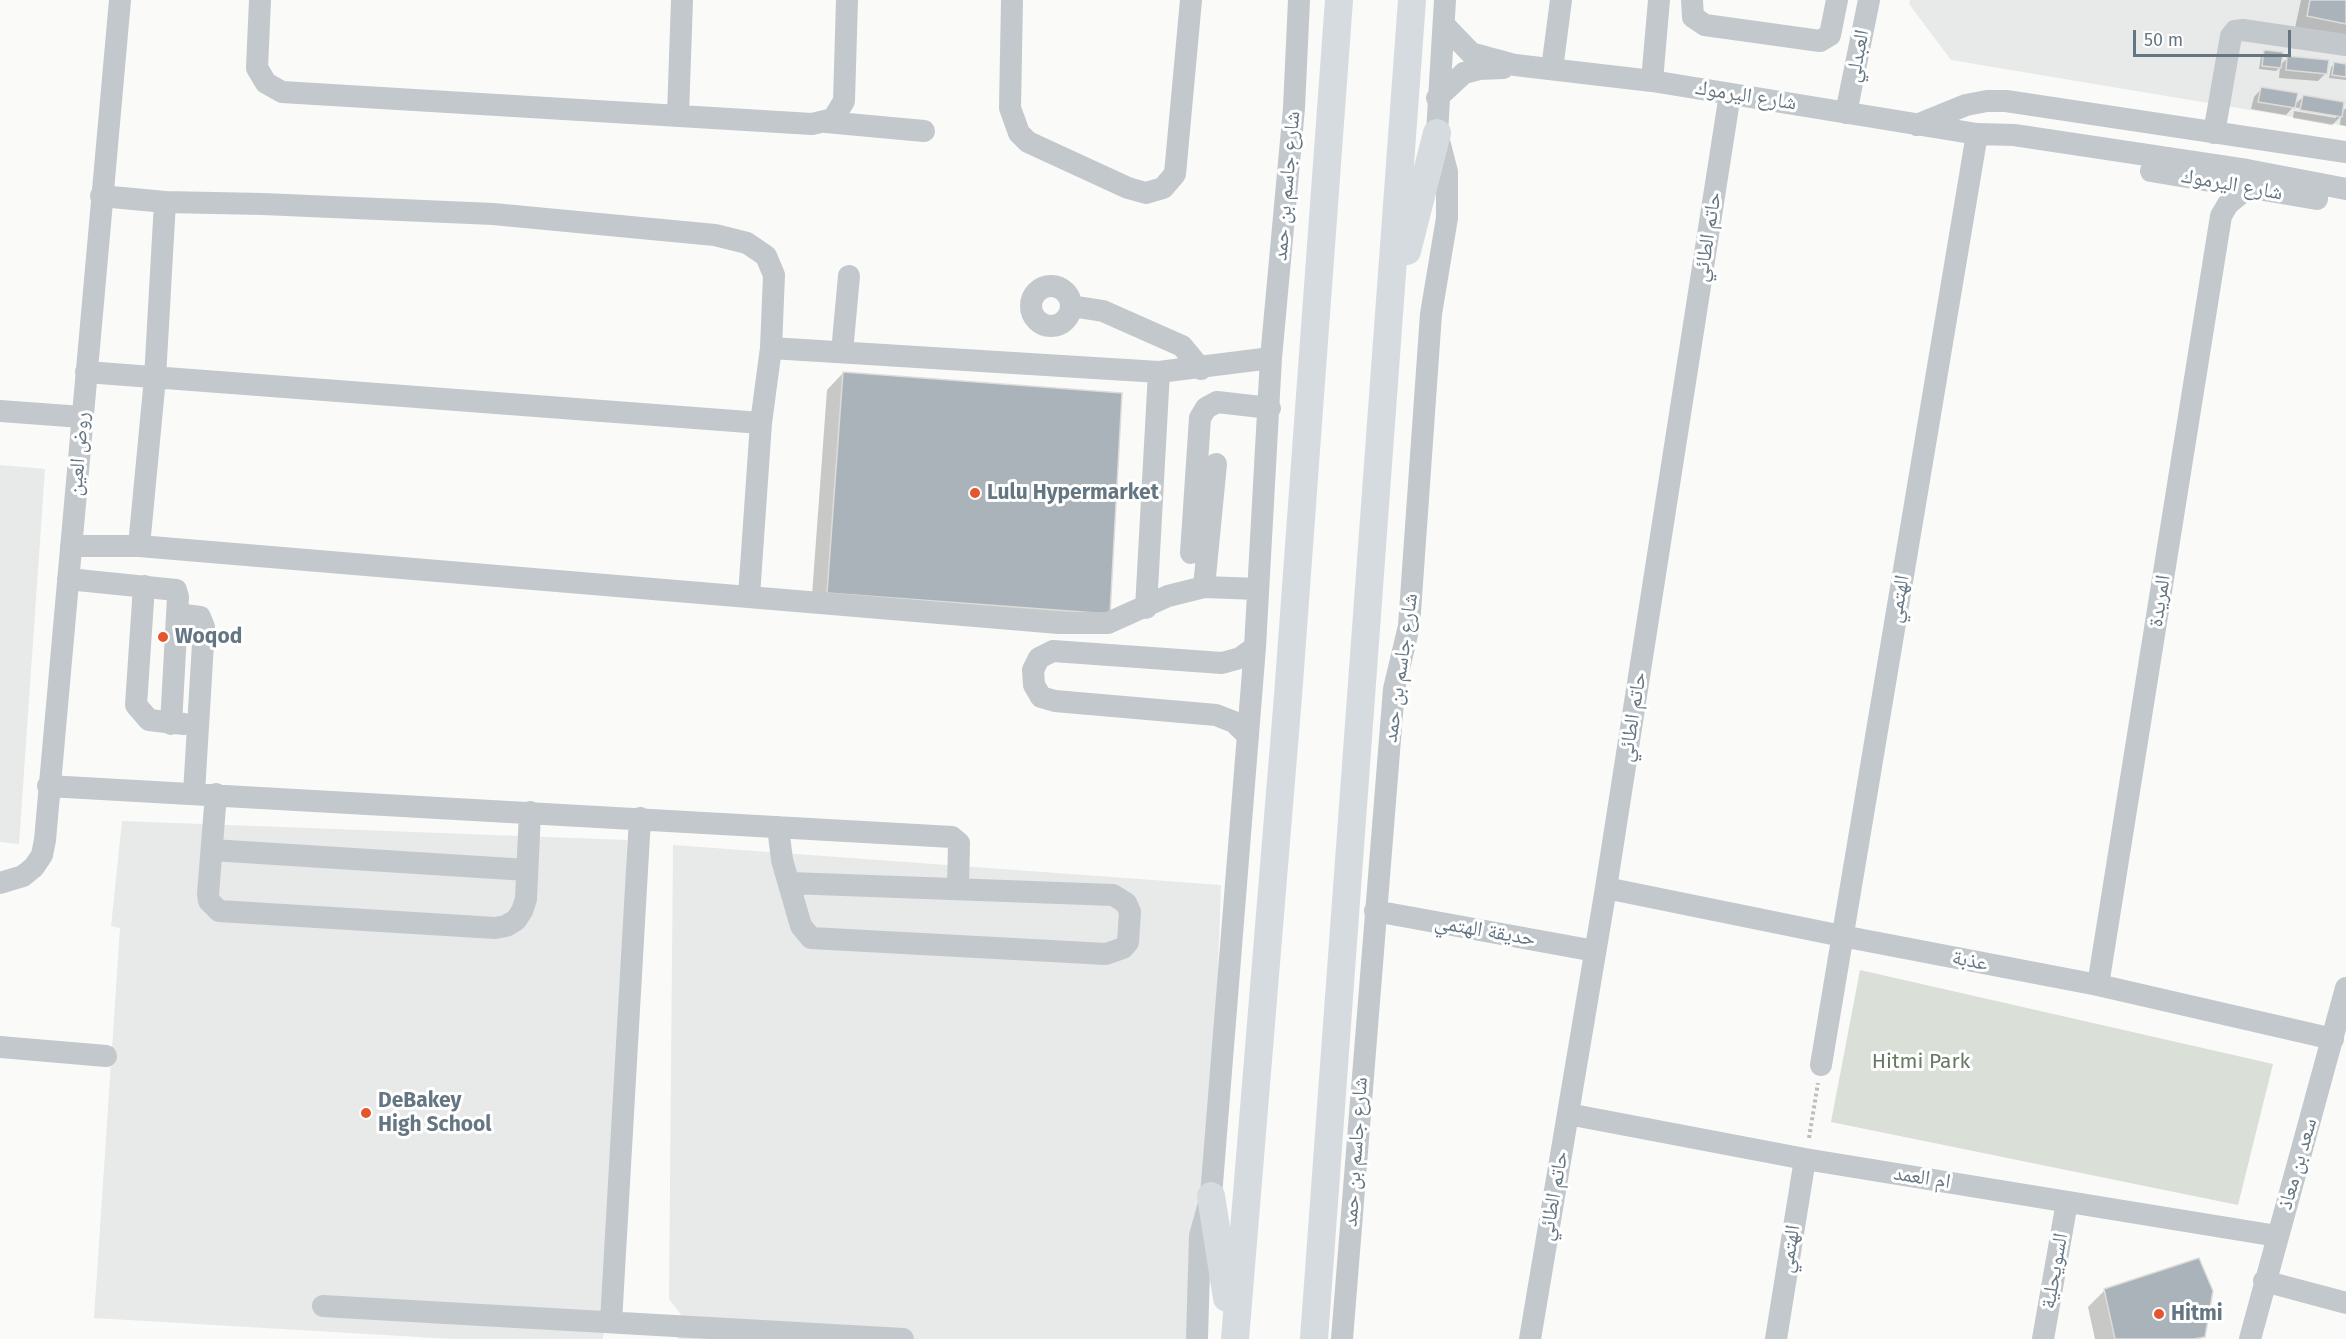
<!DOCTYPE html>
<meta charset="utf-8">
<style>
body{margin:0}
#map{position:relative;width:2346px;height:1339px;overflow:hidden;background:#fafaf8;font-family:"Fira Sans",sans-serif}
canvas{display:block}
.scale{position:absolute;left:2133px;top:30px;width:158px;height:27px;box-sizing:border-box;border:3px solid #657683;border-top:0;padding-left:8px;font-size:18px;line-height:21px;white-space:nowrap;color:#657683;-webkit-text-stroke:4px #fff;paint-order:stroke}
</style>
<div id="map">
<canvas width="2346" height="1339"></canvas>
<div class="scale">50 m</div>
</div>
<script>
const ctx = document.querySelector('canvas').getContext('2d');
ctx.lineJoin = 'round';
function fill(path, color) { ctx.fillStyle = color; ctx.fill(path, 'evenodd'); }
const shape = rows => new Path2D(rows.map(r => 'M' + r).join(''));
function strokePath(path, color, width, dash) { ctx.strokeStyle = color; ctx.lineWidth = width; ctx.lineCap = dash ? 'butt' : 'round'; ctx.setLineDash(dash || []); ctx.stroke(path); }
function write(font, color, halo, rows, align = 'center') {
  ctx.font = font + ' "Fira Sans","Noto Naskh Arabic",sans-serif'; ctx.lineWidth = 6; ctx.setLineDash([]); ctx.textBaseline = 'middle'; ctx.strokeStyle = halo; ctx.fillStyle = color; for (const [text, x, y, turn = 0] of rows) {
    ctx.save(); ctx.translate(x, y); ctx.rotate((+turn || 0) * Math.PI / 180); ctx.textAlign = isNaN(turn) ? turn : align; if (halo) ctx.strokeText(text, 0, 0); ctx.fillText(text, 0, 0); ctx.restore();
  }
}
fill(shape([
 [1910,0,2346,0,2346,126,1951,60,1909,4],
 [0,465,45,469,19,844,0,842],
 [122,821,627,840,621,1298,604,1313,603,1339,453,1339,94,1318,120,928,111,926],
 [673,845,1221,885,1205,1339,678,1339,682,1316,669,1299]
]), '#e8e9e9');
fill(shape([
 [1860,970,2273,1064,2238,1205,1831,1122]
]), '#dadfd7');
fill(shape([
 [2301,0,2346,0,2346,38,2295,28],
 [2264,52,2280,65,2288,58,2326,73,2318,81,2279,78,2280,67,2276,71,2259,69,2261,56],
 [2334,64,2346,65,2346,80,2329,78,2331,67],
 [2262,88,2294,105,2303,97,2341,113,2346,108,2346,126,2340,125,2341,116,2332,125,2293,118,2294,111,2336,118,2336,115,2293,107,2286,115,2251,109,2254,97],
 [843,373,1121,395,1092,630,811,609,827,390],
 [2105,1290,2203,1336,2200,1339,2095,1339,2088,1307]
]), '#0003');
const building = shape([
 [2310,0,2346,0,2346,24,2307,16,2310,0],
 [2264,50,2283,52,2281,68,2262,66,2264,50],
 [2287,56,2329,60,2327,74,2286,70,2287,56],
 [2334,62,2346,64,2346,77,2332,75,2334,62],
 [2261,87,2298,93,2295,108,2258,102,2261,87],
 [2303,95,2344,102,2342,117,2300,110,2303,95],
 [843,372,1122,393,1110,614,827,593,843,372],
 [2199,1258,2213,1291,2205,1337,2193,1339,2115,1339,2104,1289,2199,1258]
]);
fill(building, '#aab3b9');
strokePath(building, '#dcdcda', 1.5);
strokePath(shape([
 [1809,1138,1818,1083]
]), '#bbbfc2', 4, [3, 3]);
strokePath(shape([
 [260,0,257,68,266,83,282,92,812,124,833,119,844,101,847,0],
 [1012,0,1010,108,1019,133,1028,142,1128,188,1146,193,1163,188,1175,174,1191,0],
 [1692,0,1693,17,1705,25,1820,41,1830,35,1837,0],
 [1445,26,1471,53,1515,65,1652,81,1977,134,2014,135,2247,170,2346,189],
 [1552,69,1561,0],
 [1652,81,1659,0],
 [1437,98,1464,73,1479,69,1503,68],
 [1846,113,1869,0],
 [678,115,682,0],
 [826,122,924,131],
 [1917,125,1966,105,1987,101,2006,101,2346,152],
 [2214,133,2231,36,2235,31,2243,30,2346,45],
 [2151,171,2317,199],
 [101,196,165,202],
 '1031 306a20 20 0 1 1 40 0a20 20 0 1 1-40 0Z',
 [1071,306,1103,311,1182,346,1201,369],
 [842,352,849,276],
 [86,372,761,423,749,596],
 [0,411,82,417],
 [761,423,771,348],
 [71,546,139,546],
 [1191,553,1200,418,1206,408,1217,402,1270,408],
 [68,579,176,590,178,597,171,724],
 [144,586,136,705,149,720,184,724],
 [1204,587,1216,464],
 [1258,589,1204,587,1168,596,1108,623,1059,623,139,546,155,378,165,202,263,204,493,214,715,235,747,243,766,256,774,275,771,348,1159,372,1271,358],
 [1146,608,1159,372],
 [177,614,200,617,204,627,194,793],
 [1248,736,1234,722,1216,715,1055,701,1041,697,1034,685,1033,670,1039,658,1053,651,1222,663,1240,658,1255,647],
 [48,786,952,837,959,843,958,888],
 [216,794,208,894,209,901,219,911,495,928,506,926,516,920,522,911,526,899,530,812],
 [778,827,782,860,801,926,811,938,1106,954,1123,948,1128,942,1130,912,1126,903,1113,895,790,883],
 [212,850,527,870],
 [0,883,23,876,34,867,42,855,45,840,120,0],
 [1606,888,1842,936,2098,985,2333,1039],
 [1375,911,1595,951],
 [2098,985,2221,216,2228,204,2249,187],
 [0,1047,106,1056],
 [1821,1065,1977,134],
 [1568,1114,1805,1159,2277,1236],
 [2264,1281,2346,1303],
 [323,1306,903,1339],
 [611,1322,640,818],
 [1197,1339,1200,1236,1211,1196,1255,647,1271,358,1294,108,1299,0],
 [1342,1339,1394,689,1409,626,1431,314,1447,218,1447,172,1437,133,1445,0],
 [1530,1339,1606,888,1730,94],
 [1776,1339,1805,1159],
 [2043,1339,2067,1202],
 [2250,1339,2346,988]
]), '#c3c8cc', 22);
strokePath(shape([
 [1407,251,1437,133],
 [1211,1196,1227,1298],
 [1235,1339,1288,696,1339,0],
 [1314,1339,1412,0]
]), '#d6dbdf', 28);
for (const [x, y, r, color] of [
 [975,493,6,"#e4572e"],
 [163,637,6,"#e4572e"],
 [366,1113,6,"#e4572e"],
 [2159,1314,6,"#e4572e"]
]) { const dot = new Path2D(); dot.arc(x, y, r, 0, 2 * Math.PI); ctx.fillStyle = color; ctx.fill(dot); strokePath(dot, '#fff', 2); }
write('21px', '#657683', '#fff', [
 ["العبدلي",1858,56,-79],
 ["شارع اليرموك",1746,96,9],
 ["شارع اليرموك",2232,185,10],
 ["شارع جاسم بن حمد",1287,186,-85],
 ["حاتم الطائي",1708,237,-81],
 ["روض العين",79,454,-85],
 ["الهتمي",1899,599,-80],
 ["المريدة",2160,601,-81],
 ["شارع جاسم بن حمد",1401,668,-82],
 ["حاتم الطائي",1633,717,-81],
 ["حديقة الهتمي",1485,931,10],
 ["عذبة",1970,961,11],
 ["شارع جاسم بن حمد",1356,1152,-86],
 ["سعد بن معاذ",2298,1164,-74],
 ["ام العمد",1922,1178,9],
 ["حاتم الطائي",1554,1196,-80],
 ["الهتمي",1790,1249,-81],
 ["السويحلية",2055,1271,-80]
]);
write('bold 21px', '#657683', '#fff', [
 ["Lulu Hypermarket",987,493],
 ["Woqod",175,637],
 ["DeBakey",378,1101],
 ["High School",378,1125],
 ["Hitmi",2171,1314]
], 'left');
write('21px', '#687a64', '#fff', [
 ["Hitmi Park",1921,1062]
]);
</script>
